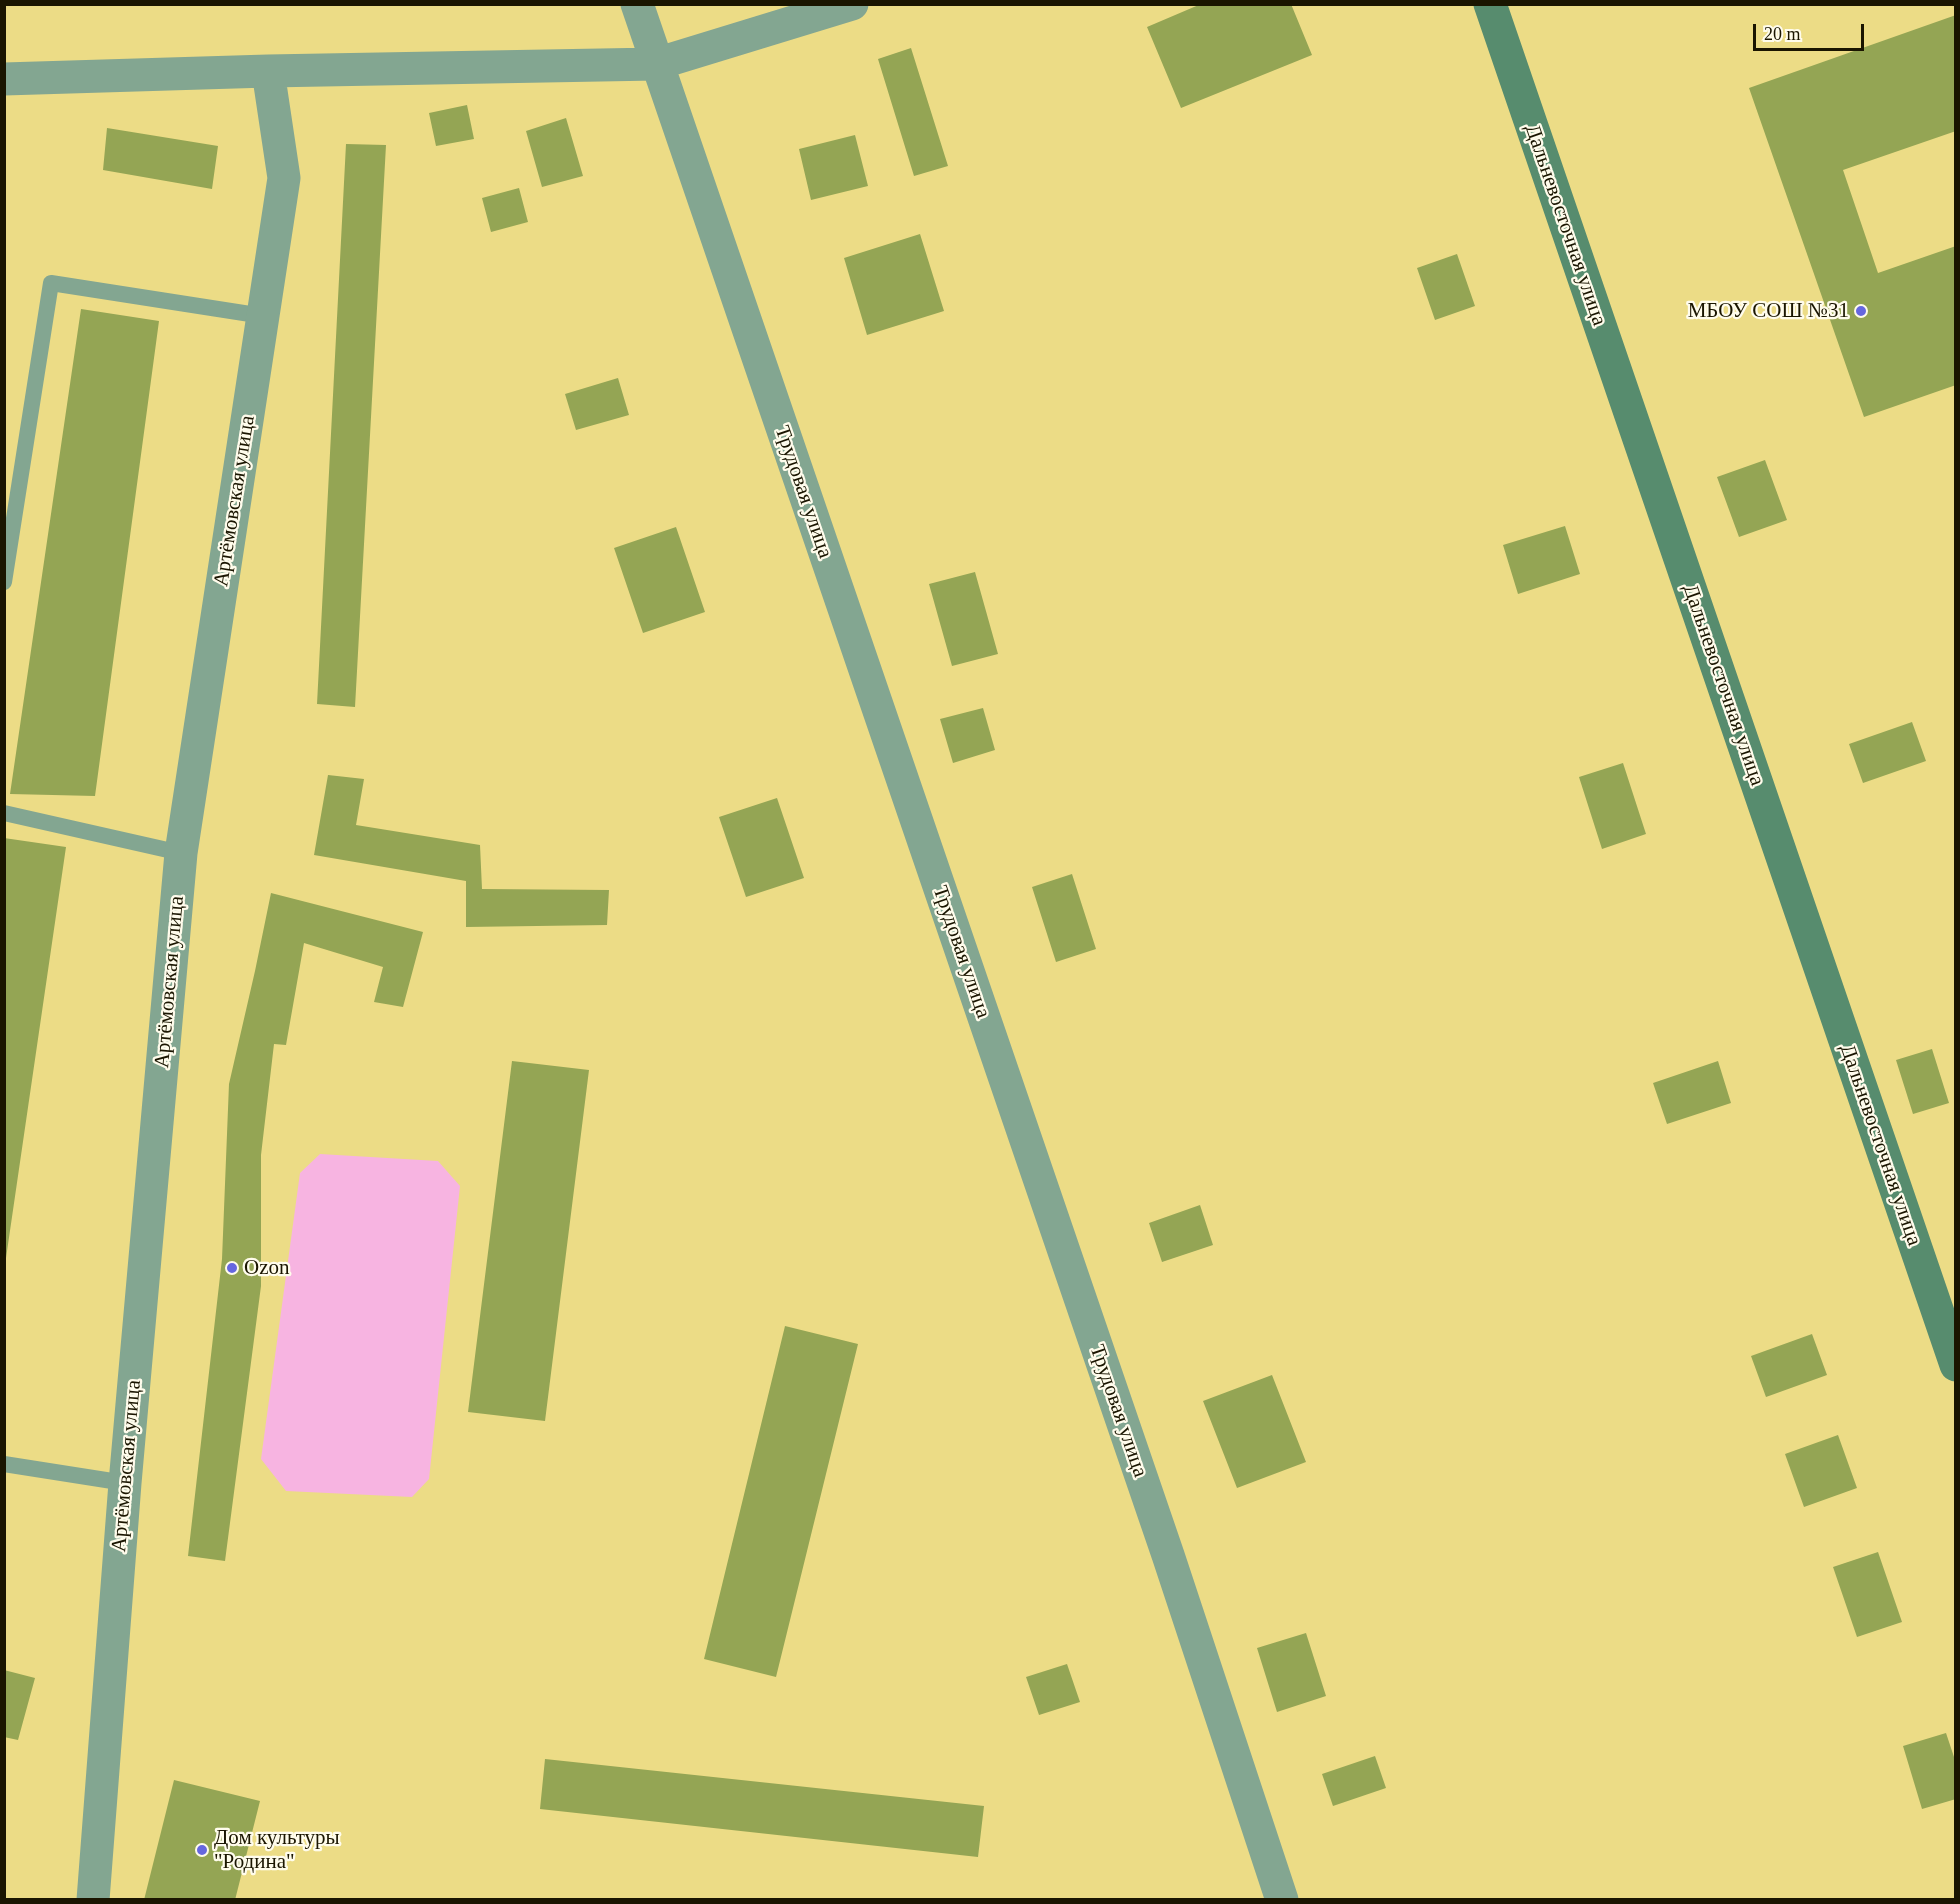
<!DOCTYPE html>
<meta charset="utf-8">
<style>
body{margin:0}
#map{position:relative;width:1960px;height:1904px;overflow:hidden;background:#ecdc86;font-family:"Times New Roman",serif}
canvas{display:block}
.frame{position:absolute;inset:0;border:6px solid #1a1500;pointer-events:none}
.scale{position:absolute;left:1753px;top:24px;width:111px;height:27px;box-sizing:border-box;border:3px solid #1a1500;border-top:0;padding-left:8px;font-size:18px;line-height:21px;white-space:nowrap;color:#1a1500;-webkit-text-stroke:4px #fffcec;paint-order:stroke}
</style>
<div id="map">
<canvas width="1960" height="1904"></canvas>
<div class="frame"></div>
<div class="scale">20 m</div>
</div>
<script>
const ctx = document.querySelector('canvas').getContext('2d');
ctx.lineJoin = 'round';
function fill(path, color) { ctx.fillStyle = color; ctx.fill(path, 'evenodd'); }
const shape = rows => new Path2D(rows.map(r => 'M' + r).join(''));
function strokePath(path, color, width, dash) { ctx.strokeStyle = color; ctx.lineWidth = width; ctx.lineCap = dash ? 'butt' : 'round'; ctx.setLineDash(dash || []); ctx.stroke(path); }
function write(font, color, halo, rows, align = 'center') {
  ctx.font = font + ' "Times New Roman",serif'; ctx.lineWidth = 4.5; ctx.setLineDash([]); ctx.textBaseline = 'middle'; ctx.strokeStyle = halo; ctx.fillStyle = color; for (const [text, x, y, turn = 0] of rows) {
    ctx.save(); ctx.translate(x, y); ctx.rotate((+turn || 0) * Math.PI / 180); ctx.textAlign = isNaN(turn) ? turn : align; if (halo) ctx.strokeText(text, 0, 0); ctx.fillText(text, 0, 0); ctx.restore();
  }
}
fill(shape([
 [320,1154,438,1161,460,1186,429,1479,412,1497,286,1491,261,1459,300,1173]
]), '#f7b4e1');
fill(shape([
 [1201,4,1291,4,1312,55,1181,108,1147,27],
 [1956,15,1956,131,1843,170,1878,273,1956,246,1956,385,1864,417,1749,88],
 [911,48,948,166,914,176,878,59],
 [467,105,474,139,436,146,429,113],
 [566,118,583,176,542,187,526,131],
 [107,128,218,146,212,189,103,170],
 [855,135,868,186,811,200,799,149],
 [346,144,386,145,355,707,317,704],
 [519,188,528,222,491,232,482,198],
 [920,234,944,311,867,335,844,258],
 [1457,254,1475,306,1435,320,1417,268],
 [81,309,159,321,95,796,10,794],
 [618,378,629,415,576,430,565,394],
 [1765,460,1787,520,1739,537,1717,477],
 [1565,526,1580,574,1518,594,1503,545],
 [676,527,705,612,643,633,614,548],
 [975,572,998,654,952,666,929,584],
 [983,708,995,750,953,763,940,719],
 [1912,722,1926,761,1863,783,1849,744],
 [1623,763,1646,834,1602,849,1579,777],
 [328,775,364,779,356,825,480,845,482,889,609,890,607,925,466,927,466,881,314,855],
 [777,798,804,878,746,897,719,817],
 [4,838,66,847,6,1258,4,1257],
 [1072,874,1096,949,1056,962,1032,887],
 [271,893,423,932,403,1007,374,1002,383,967,304,943,286,1045,274,1044,261,1155,261,1286,225,1561,188,1556,222,1259,229,1084,255,971],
 [1932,1049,1949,1103,1913,1114,1896,1060],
 [512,1061,589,1070,545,1421,468,1412],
 [1718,1061,1731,1103,1667,1124,1653,1083],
 [1200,1205,1213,1245,1162,1262,1149,1223],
 [785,1326,858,1344,776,1677,704,1659],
 [1812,1334,1827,1375,1766,1397,1751,1356],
 [1272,1375,1306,1462,1237,1488,1203,1401],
 [1838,1435,1857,1488,1804,1507,1785,1454],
 [1878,1552,1902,1622,1857,1637,1833,1567],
 [1306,1633,1326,1696,1277,1712,1257,1648],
 [1067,1664,1080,1702,1039,1715,1026,1677],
 [4,1670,35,1678,18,1740,4,1737],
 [1946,1733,1956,1763,1956,1799,1922,1809,1903,1746],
 [1375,1756,1386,1788,1333,1806,1322,1774],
 [545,1759,984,1806,978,1857,540,1809],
 [174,1780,260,1801,235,1900,144,1900]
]), '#94a554');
strokePath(shape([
 [4,582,51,283,263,316],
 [4,813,181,853],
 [4,1464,125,1483]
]), '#83a691', 16);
strokePath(shape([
 [637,4,1168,1555,1282,1900],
 [4,79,268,71,656,64,852,4],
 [93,1900,125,1483,181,853,284,178,268,71]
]), '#83a691', 33);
strokePath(shape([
 [1490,4,1956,1365]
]), '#578c6e', 33);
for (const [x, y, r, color] of [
 [1861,311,6,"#6667e0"],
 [232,1268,6,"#6667e0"],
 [202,1850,6,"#6667e0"]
]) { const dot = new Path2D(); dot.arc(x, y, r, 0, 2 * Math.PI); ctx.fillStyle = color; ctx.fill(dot); strokePath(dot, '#fffcec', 2); }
write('21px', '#1a1500', '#fffcec', [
 ["Дальневосточная улица",1565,225,71],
 ["Трудовая улица",803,492,71],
 ["Артёмовская улица",235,501,-81],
 ["Дальневосточная улица",1723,685,71],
 ["Трудовая улица",961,952,71],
 ["Артёмовская улица",170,982,-85],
 ["Дальневосточная улица",1880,1145,71],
 ["Трудовая улица",1118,1411,71],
 ["Артёмовская улица",127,1466,-85]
]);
write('21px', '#1a1500', '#fffcec', [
 ["МБОУ СОШ №31",1849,311,"right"],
 ["Ozon",244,1268],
 ["Дом культуры",214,1838],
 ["\"Родина\"",214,1862]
], 'left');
</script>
